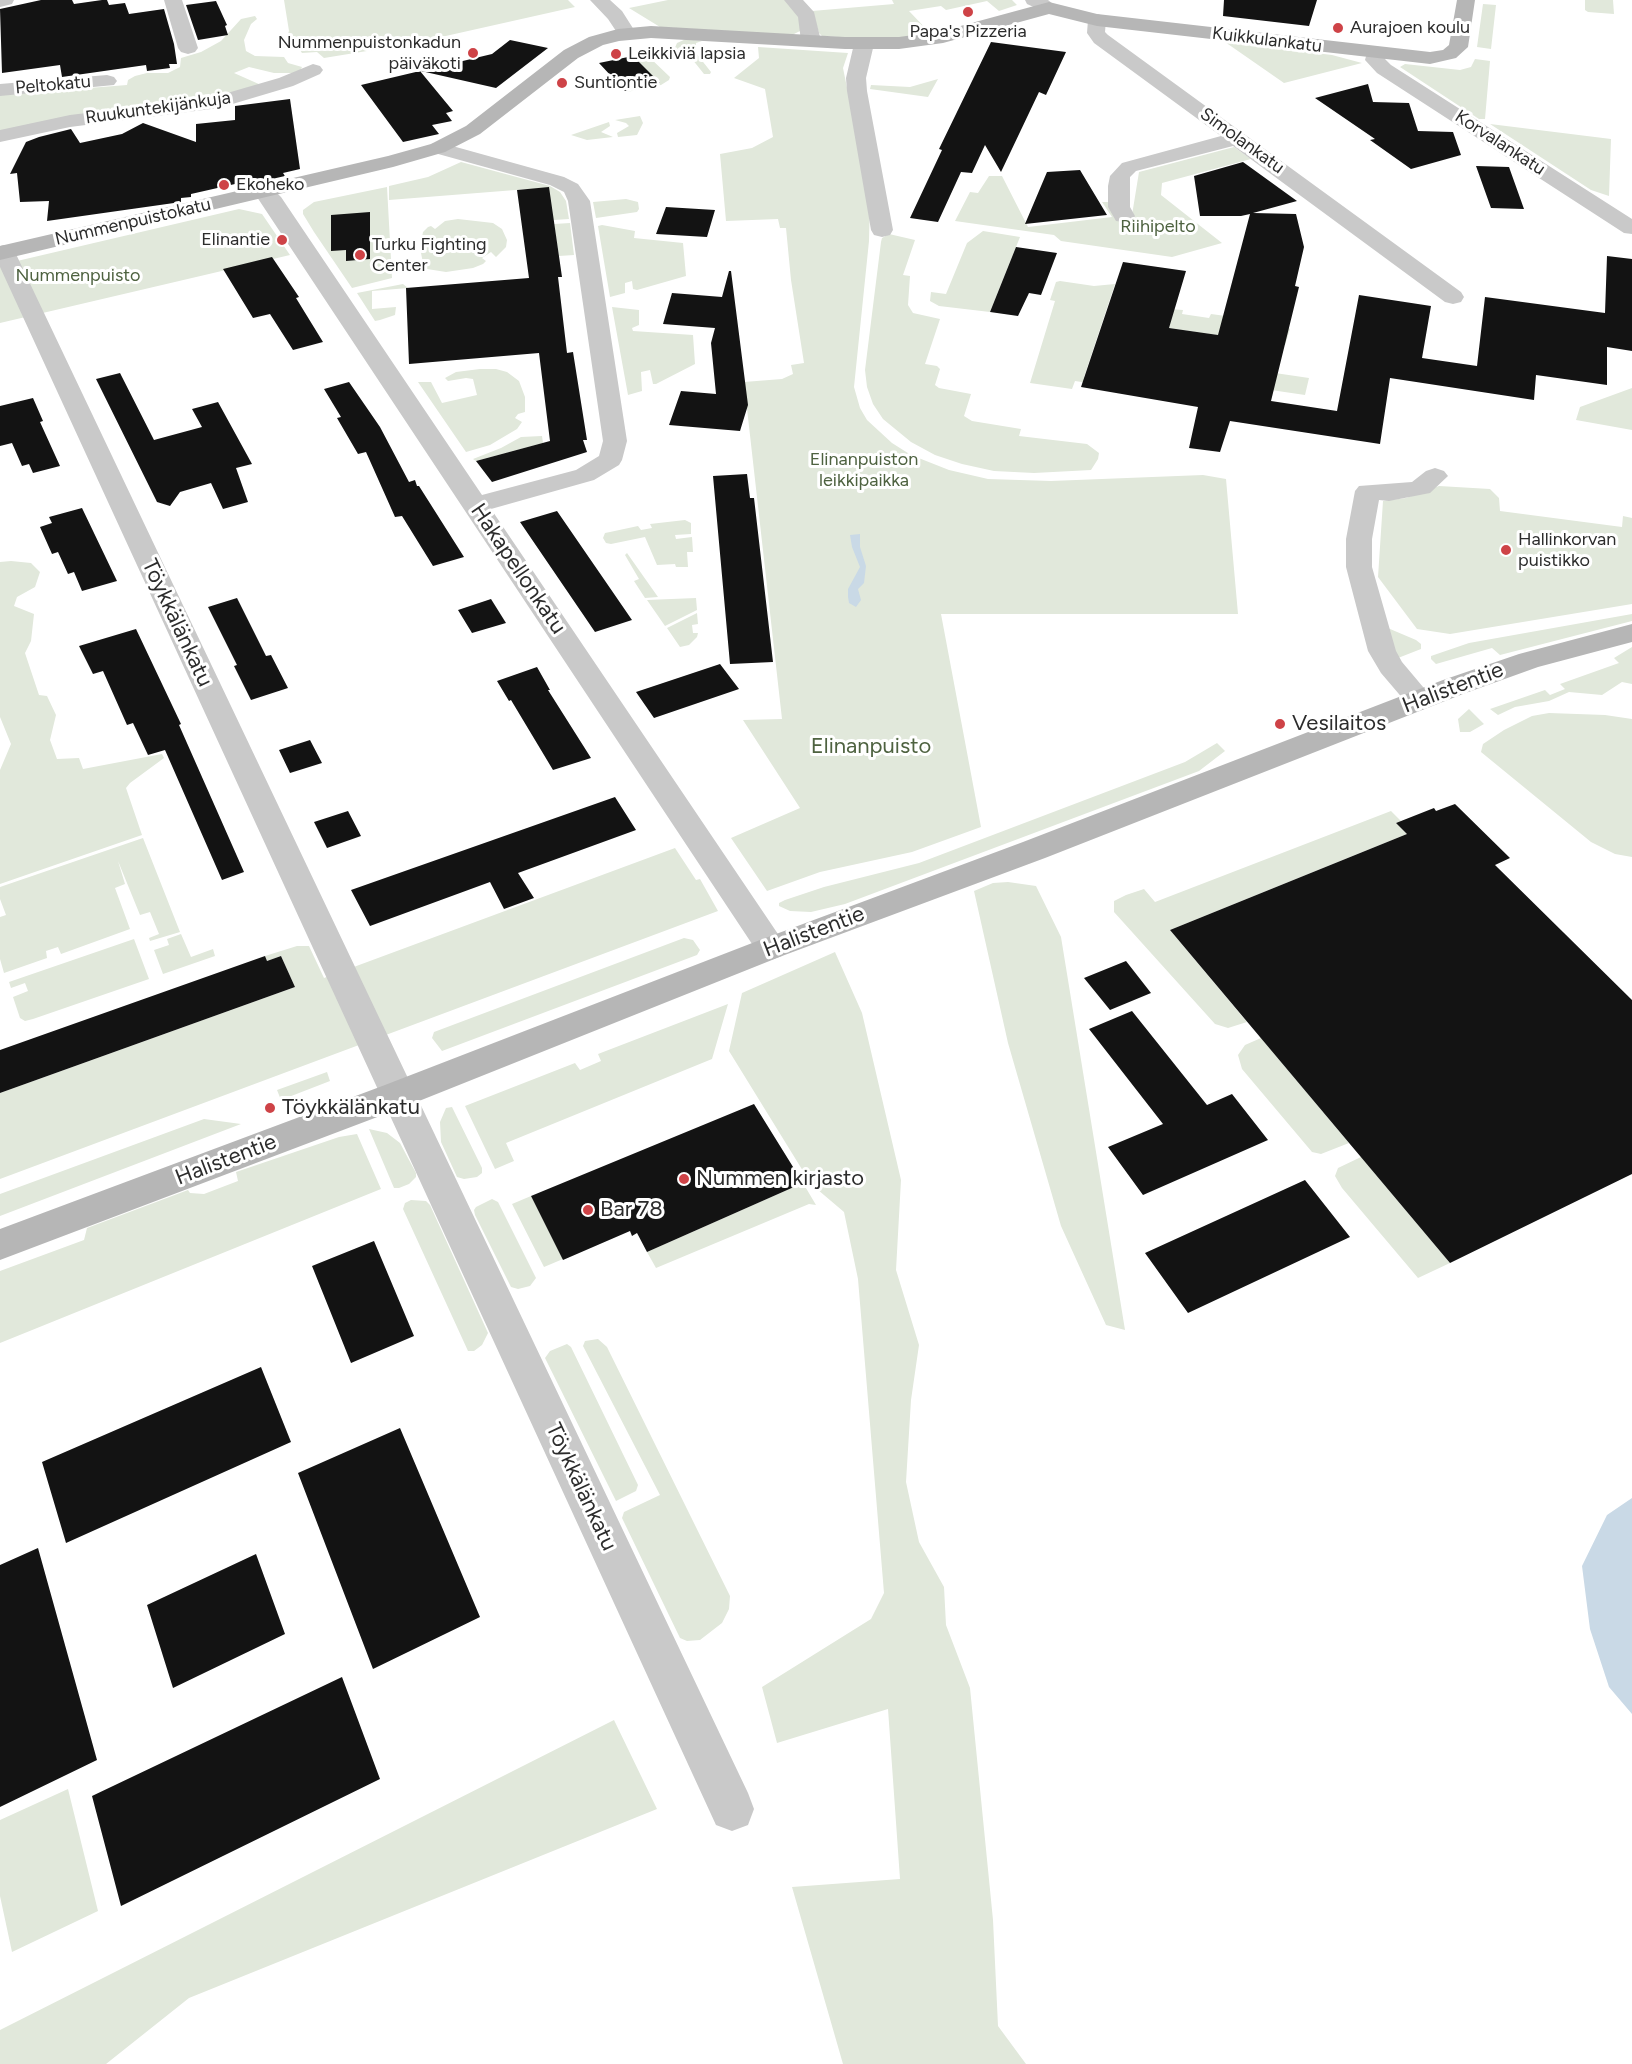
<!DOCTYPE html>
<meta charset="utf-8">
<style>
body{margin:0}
canvas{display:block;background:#fff}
</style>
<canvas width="1632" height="2064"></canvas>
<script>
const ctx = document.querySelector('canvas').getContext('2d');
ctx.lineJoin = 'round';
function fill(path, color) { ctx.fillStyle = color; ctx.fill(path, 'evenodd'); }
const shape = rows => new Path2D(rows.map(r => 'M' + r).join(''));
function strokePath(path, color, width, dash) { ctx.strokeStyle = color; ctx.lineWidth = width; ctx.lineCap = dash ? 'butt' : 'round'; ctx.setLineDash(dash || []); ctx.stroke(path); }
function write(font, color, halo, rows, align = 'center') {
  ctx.font = font + ' Figtree,sans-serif'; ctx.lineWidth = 6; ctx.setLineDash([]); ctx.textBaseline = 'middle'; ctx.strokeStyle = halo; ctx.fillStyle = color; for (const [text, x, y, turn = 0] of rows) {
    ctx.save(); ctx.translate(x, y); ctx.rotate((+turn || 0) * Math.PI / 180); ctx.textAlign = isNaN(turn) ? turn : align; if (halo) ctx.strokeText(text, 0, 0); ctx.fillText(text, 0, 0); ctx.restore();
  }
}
fill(shape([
 [284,0,568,0,575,7,410,44,324,58,317,52,302,53,298,47,283,48,289,31],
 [668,0,785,0,798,11,802,30,792,35,660,27,629,8],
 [892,0,1012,0,1017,5,999,11,987,1,946,10,941,6,909,11,931,34,887,40,822,36,819,33,812,11,894,4],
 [1585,0,1613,0,1614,14,1588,12,1585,10],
 [1483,4,1496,5,1491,49,1477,47],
 [255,16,257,19,251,24,244,40,246,51,255,56,284,57,288,63,302,67,299,73,274,73,249,67,234,73,261,85,236,95,0,131,0,95,127,85,128,80,135,76,147,73,168,73,180,67,181,58,201,52,221,41,241,19],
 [686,39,702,41,696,43,696,53,711,72,710,74,704,74,684,49,674,50,677,43],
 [1225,42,1332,55,1362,63,1284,83],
 [758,47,848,53,843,68,870,201,869,241,854,387,860,408,867,420,892,443,911,455,949,470,988,479,1051,481,1203,475,1226,479,1238,614,941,614,981,827,912,852,820,872,767,891,731,838,800,808,743,720,782,719,744,382,782,379,793,374,791,365,804,363,791,280,786,228,780,228,778,219,726,221,720,154,752,148,773,137,765,89,734,78,759,58],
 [648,56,670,77,669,80,661,85,627,92,659,83,635,58],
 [1475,59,1490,61,1485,119,1479,119,1400,67,1405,64,1460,70,1471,67],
 [938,79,928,97,870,89,871,85,910,87],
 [640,116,643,123,637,135,618,137,617,133,629,126,626,123,615,120],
 [609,122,610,126,601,132,613,137,587,140,571,135],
 [1490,124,1611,139,1609,196,1591,190],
 [1234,147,1251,159,1162,183,1161,195,1222,243,1172,257,1061,241,1054,235,955,221,970,192,978,193,989,176,1002,176,1028,227,1112,217,1102,202,1108,202,1132,215,1139,172],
 [461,162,550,186,560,192,566,201,569,219,554,220,530,207,528,189,389,200,389,186,428,177],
 [387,187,392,278,352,288,314,232,303,214,303,210,314,202],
 [626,199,638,202,639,209,637,212,596,218,593,202],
 [239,209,262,214,290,255,0,323,0,265],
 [458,219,493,223,502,229,507,240,506,247,496,257,491,252,482,258,486,261,483,264,473,268,446,272,427,269,423,263,420,248,423,232,428,227,431,226,435,229,445,221],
 [570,223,574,255,559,256,554,224],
 [602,225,635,231,634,238,683,243,686,276,637,290,633,289,632,281,625,283,625,293,610,297,598,226],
 [983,231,1020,237,990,312,939,306,930,301,931,292,946,294,967,243],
 [889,234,915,240,903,275,910,276,908,305,913,313,940,319,925,364,937,366,940,369,935,385,939,388,971,394,964,416,972,421,1021,429,1019,436,1087,444,1099,453,1098,459,1091,470,1034,473,994,471,962,464,935,455,911,442,883,419,873,404,867,387,865,370,881,242,882,238],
 [1060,281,1094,286,1115,284,1084,377,1108,386,1075,381,1072,389,1030,383,1055,301,1050,300,1056,282],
 [403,284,408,288,372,291,372,309,396,307,395,315,380,320,375,321,357,293],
 [612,307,639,310,639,325,632,328,633,331,693,335,695,364,656,384,653,384,650,370,641,372,642,391,628,395],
 [1169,309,1183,310,1182,314,1209,318,1211,314,1284,324,1290,329,1285,345,1148,325],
 [480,369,496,369,507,372,519,381,525,397,525,412,518,414,515,418,522,422,517,429,490,445,466,452,418,382,431,382,442,403,477,395,473,379,466,378,448,381,445,378,456,372],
 [1275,373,1309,378,1305,395,1271,390],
 [1632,388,1632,430,1576,420,1580,407],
 [542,436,543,443,476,461,473,459,501,448,521,437],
 [1439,486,1490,489,1499,498,1500,511,1622,527,1623,516,1632,518,1632,604,1450,634,1417,629,1378,577,1383,501,1406,498],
 [685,520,691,523,691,534,675,535,676,539,692,537,693,552,687,552,688,567,676,567,675,564,657,565,645,537,611,544,606,543,603,538,605,533,610,532,638,526,641,530,652,528,650,524],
 [627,553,646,580,658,597,645,598,634,581,639,579,625,555],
 [11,561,31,563,40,572,35,587,17,597,14,606,34,614,31,641,25,653,39,695,47,696,56,715,50,740,57,759,79,758,83,769,162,754,164,758,130,783,126,788,142,835,0,884,0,770,11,744,0,717,0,562],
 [696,598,697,610,665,626,647,600],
 [697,613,698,624,692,625,693,633,698,633,697,637,689,645,680,647,667,628],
 [1632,614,1632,621,1500,655,1492,648,1436,664,1431,659,1431,656,1469,643],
 [1383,626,1416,640,1421,644,1421,649,1398,658],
 [1632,647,1632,684,1622,682,1602,695,1569,692,1549,701,1515,707,1498,715,1490,709,1545,690,1550,695,1565,689,1560,684,1619,663,1614,658],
 [1469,709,1484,724,1470,732,1460,732,1458,719],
 [1549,713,1605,715,1632,719,1632,857,1615,854,1591,842,1481,752,1483,744,1504,730,1532,716],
 [1217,743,1225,751,1199,771,845,904,811,912,790,911,779,906,779,903,785,900,824,887,919,863,1185,762],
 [1391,811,1401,821,1396,823,1407,834,1170,930,1247,1022,1228,1028,1215,1024,1114,912,1114,901,1126,895,1144,889,1155,902],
 [143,838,180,932,150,941,149,938,159,934,150,912,140,915,118,861,125,884,115,888,130,929,61,954,58,947,46,951,47,958,4,973,0,959,0,917,6,915,0,899,0,887],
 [675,848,696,880,700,879,718,911,0,1179,0,1093,295,987,281,956,267,961,265,956,297,946,309,946,324,978],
 [1008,882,1036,886,1061,937,1125,1330,1106,1325,1061,1226,1008,1043,974,891,993,883],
 [181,934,191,957,213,949,215,956,163,974,154,950,169,945,167,939],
 [684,938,693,940,700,950,697,955,442,1051,432,1038,434,1032],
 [134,939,149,979,33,1019,25,1021,20,1018,13,997,28,991,25,983,11,988,9,982],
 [835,952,862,1013,901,1180,896,1270,919,1345,911,1400,906,1482,919,1542,944,1587,946,1625,970,1688,993,1920,998,2026,1026,2064,843,2064,792,1887,900,1879,888,1709,777,1743,762,1687,871,1619,884,1593,858,1279,844,1212,811,1184,729,1051,742,993],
 [728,1004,712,1059,506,1143,514,1161,495,1169,465,1106,575,1063,580,1070,601,1061,598,1054],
 [1261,1038,1349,1143,1321,1154,1312,1152,1242,1069,1238,1055,1245,1045],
 [327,1072,330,1081,281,1100,277,1090],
 [452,1107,482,1168,482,1173,477,1177,464,1179,457,1177,441,1142,440,1122,446,1108],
 [204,1119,241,1124,0,1216,0,1194],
 [369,1129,387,1133,400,1143,416,1173,416,1177,409,1184,399,1188,394,1188],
 [357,1134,381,1189,0,1343,0,1271,84,1240,87,1228,188,1190,190,1193,204,1194,238,1181,236,1172,339,1137],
 [1361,1157,1450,1263,1418,1278,1342,1188,1335,1176,1338,1168],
 [803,1183,816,1205,809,1204,656,1268,647,1252],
 [531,1196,563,1259,544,1267,512,1204],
 [492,1199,498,1202,536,1278,530,1286,518,1289,511,1287,475,1215,474,1210,476,1207],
 [411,1200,426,1201,430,1205,488,1333,482,1345,474,1351,468,1351,403,1209,405,1203],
 [598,1339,607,1347,730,1596,729,1609,722,1623,700,1640,687,1641,680,1638,622,1518,624,1512,660,1495,583,1346,585,1341],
 [567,1344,571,1347,638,1485,636,1491,616,1501,545,1358,550,1351],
 [614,1720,657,1809,189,1998,106,2064,0,2064,0,2030],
 [68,1789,98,1911,12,1952,0,1896,0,1820]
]), '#e1e8db');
fill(shape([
 [860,534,860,547,866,566,864,583,858,589,861,600,856,607,849,603,848,597,848,589,860,567,852,547,850,535],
 [1632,1498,1632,1714,1609,1687,1590,1629,1582,1566,1607,1515]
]), '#c9d9e6');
fill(shape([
 [41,0,72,0,74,4,102,0,107,0,109,5,125,3,129,14,164,9,174,44,177,64,169,64,170,68,147,71,146,65,62,77,60,65,2,73,0,9],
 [1224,0,1317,0,1309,26,1223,16],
 [216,1,227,25,225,26,228,35,198,40,186,5],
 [510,40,548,48,496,88,421,71,492,54],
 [991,42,1066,52,1046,95,1039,92,1001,172,985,145,972,173,961,172,938,222,910,218,942,150,939,149],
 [633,56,660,83,625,91,599,63],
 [420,71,453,111,446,113,452,121,432,125,439,134,403,142,361,85],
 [1368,84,1373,102,1409,103,1418,131,1453,132,1461,155,1411,169,1370,140,1375,139,1315,98],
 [290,99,300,169,283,173,285,176,237,187,235,184,191,194,191,197,181,198,181,202,174,203,47,221,49,201,20,202,17,173,10,174,26,142,39,137,71,129,80,143,122,134,143,123,196,142,196,124,235,120,235,106],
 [1243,162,1297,201,1253,213,1296,214,1304,247,1295,286,1299,287,1271,401,1337,411,1359,295,1431,306,1422,358,1477,366,1485,297,1605,313,1607,256,1632,259,1632,351,1607,347,1607,385,1536,375,1534,400,1390,378,1380,444,1230,421,1220,452,1189,448,1198,407,1081,387,1123,262,1186,271,1169,328,1218,335,1250,214,1241,216,1200,216,1194,176],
 [1476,166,1509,167,1524,209,1491,208],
 [1080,170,1107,215,1025,224,1047,172],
 [549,187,562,277,558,277,567,353,573,352,587,440,583,440,587,452,492,482,476,461,550,441,539,353,409,364,406,288,529,278,517,190],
 [666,207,715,210,707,237,656,234],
 [370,212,370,259,346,261,346,250,331,251,331,215],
 [1016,247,1057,253,1041,295,1029,293,1018,316,990,312],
 [272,257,299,297,296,298,323,342,293,350,270,314,253,318,223,269],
 [729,271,731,271,748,405,740,431,669,425,681,391,716,394,711,343,715,328,663,324,672,293,722,297],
 [120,373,154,440,202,427,192,409,218,402,252,464,236,468,248,502,223,509,211,483,180,492,170,506,157,502,96,379],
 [349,382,380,427,409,482,415,480,417,486,419,486,464,557,433,566,402,516,395,517,366,452,358,454,337,418,341,417,324,389],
 [33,398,43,421,40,422,60,466,33,473,29,464,22,466,12,443,0,446,0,406],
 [747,474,750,498,754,498,773,662,730,664,713,476],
 [82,508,117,581,82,591,74,572,68,574,58,552,52,554,40,527,52,523,49,517],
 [557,511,632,620,595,632,520,522],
 [237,598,266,656,271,655,288,688,251,700,234,666,237,665,208,607],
 [491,599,506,623,472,633,458,610],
 [136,629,181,724,179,725,244,872,222,880,165,750,148,755,133,723,127,725,103,671,93,674,79,646],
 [720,664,739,689,654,718,636,692],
 [537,667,550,690,548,690,591,758,553,770,511,700,509,701,497,681],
 [310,740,322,763,290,773,279,750],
 [615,797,636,830,518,873,534,898,504,909,490,882,370,926,351,890],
 [1455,804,1510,858,1495,865,1632,1000,1632,1174,1450,1263,1170,930,1407,834,1396,823,1434,808,1436,811],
 [348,811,361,836,327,848,314,822],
 [265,956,267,961,281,956,295,987,0,1093,0,1050],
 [1126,961,1151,993,1110,1010,1084,978],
 [1132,1011,1207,1105,1232,1094,1268,1140,1143,1195,1108,1147,1163,1124,1089,1029],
 [754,1104,803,1183,647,1252,637,1233,632,1236,630,1231,563,1260,531,1196],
 [1305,1180,1350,1237,1188,1313,1145,1253],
 [374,1241,414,1336,351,1363,312,1266],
 [261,1367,291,1442,66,1543,42,1462],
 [400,1428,480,1617,373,1669,298,1473],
 [38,1548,97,1760,0,1807,0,1565],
 [256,1554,285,1634,173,1688,147,1605],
 [342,1677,380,1779,121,1906,92,1796]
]), '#131313');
fill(shape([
 [0,0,14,0,12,4,0,7,0,0],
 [164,0,182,0,198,48,195,52,188,54,181,52,178,48,164,0],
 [590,0,610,0,622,11,636,33,634,37,620,37,608,19,590,0],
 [784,0,803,0,814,12,821,41,818,45,804,45,801,41,798,17,784,0],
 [1025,0,1048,0,1058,8,1056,12,1049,14,1027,4,1025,0],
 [1097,14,1104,16,1106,20,1105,32,1108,35,1461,292,1464,297,1461,302,1453,304,1445,302,1233,146,1136,171,1130,177,1130,207,1135,216,1132,221,1124,222,1116,221,1108,207,1108,186,1110,176,1122,163,1221,136,1094,43,1087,33,1088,20,1090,16,1097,14],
 [864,38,871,40,874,44,866,78,867,91,893,230,890,235,882,237,874,235,871,230,847,91,846,78,854,44,857,40,864,38],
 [1375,47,1382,49,1385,59,1391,65,1632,219,1632,234,1624,233,1377,73,1365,60,1368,49,1375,47],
 [313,64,320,66,323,70,320,74,293,86,219,108,70,127,0,142,0,130,70,115,210,98,279,78,313,64],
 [107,75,114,77,117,81,114,85,0,96,0,84,107,75],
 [438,142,564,177,578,184,590,201,627,441,622,460,619,465,594,480,491,509,782,940,787,948,782,956,771,960,760,956,253,191,257,187,264,185,271,187,281,197,482,495,576,470,599,456,603,441,568,201,564,192,550,185,431,152,428,148,431,144,438,142],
 [4,245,12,247,15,252,748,1793,754,1809,748,1825,732,1831,716,1825,0,267,0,246,4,245],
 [1435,468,1444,471,1448,476,1430,493,1389,501,1379,500,1372,539,1372,567,1396,651,1402,662,1434,700,1430,707,1420,709,1410,707,1381,673,1368,651,1346,567,1346,539,1355,491,1359,486,1412,482,1426,471,1435,468]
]), '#c9c9c9');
fill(shape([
 [1457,0,1475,0,1468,47,1456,58,1430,64,1097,26,1049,14,943,43,899,49,845,49,651,38,619,41,603,45,578,58,480,134,445,152,393,167,0,260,0,246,388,156,431,144,466,126,564,50,589,37,618,29,651,26,845,37,899,37,942,31,1049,2,1097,14,1430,52,1443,50,1449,45,1457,0],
 [1632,624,1632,642,1538,667,1463,694,1045,858,782,956,409,1105,0,1260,0,1229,385,1085,760,940,1023,842,1443,680,1519,654,1632,624]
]), '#b6b6b6');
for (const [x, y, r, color] of [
 [968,12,6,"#ce4347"],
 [1338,28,6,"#ce4347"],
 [473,53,6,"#ce4347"],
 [616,54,6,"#ce4347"],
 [562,83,6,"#ce4347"],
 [224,185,6,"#ce4347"],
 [282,240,6,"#ce4347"],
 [360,255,6,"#ce4347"],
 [1506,550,6,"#ce4347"],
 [1280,724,6,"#ce4347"],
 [270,1108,6,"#ce4347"],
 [684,1179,6,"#ce4347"],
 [588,1210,6,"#ce4347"]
]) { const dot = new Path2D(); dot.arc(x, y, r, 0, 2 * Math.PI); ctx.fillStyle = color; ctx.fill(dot); strokePath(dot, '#fff', 2); }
write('18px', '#2c2c2c', '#fff', [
 ["Aurajoen koulu",1350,28],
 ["Papa's Pizzeria",968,32,"center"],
 ["Nummenpuistonkadun",461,43,"right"],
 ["päiväkoti",461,64,"right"],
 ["Leikkiviä lapsia",628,54],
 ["Suntiontie",574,83],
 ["Ekoheko",236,185],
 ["Elinantie",270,240,"right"],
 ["Turku Fighting",372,245],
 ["Center",372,266],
 ["Hallinkorvan",1518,540],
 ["puistikko",1518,561]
], 'left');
write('18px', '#2c2c2c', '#fff', [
 ["Kuikkulankatu",1267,40,7],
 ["Peltokatu",53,85,-5],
 ["Ruukuntekijänkuja",158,108,-8],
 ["Simolankatu",1242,141,36],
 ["Korvalankatu",1500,143,33],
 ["Nummenpuistokatu",133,222,-13]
]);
write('18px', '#4e6240', '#fff', [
 ["Riihipelto",1158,227],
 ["Nummenpuisto",78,276],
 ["Elinanpuiston",864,460],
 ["leikkipaikka",864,481]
]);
write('22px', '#2c2c2c', '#fff', [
 ["Hakapellonkatu",518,569,56],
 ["Töykkälänkatu",177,623,65],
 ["Halistentie",1453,688,-21],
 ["Halistentie",814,932,-21],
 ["Halistentie",226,1160,-21],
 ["Töykkälänkatu",581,1487,65]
]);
write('22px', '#2c2c2c', '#fff', [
 ["Vesilaitos",1292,724],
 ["Töykkälänkatu",282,1108],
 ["Nummen kirjasto",696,1179],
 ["Bar 78",600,1210]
], 'left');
write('22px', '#4e6240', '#fff', [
 ["Elinanpuisto",871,747]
]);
</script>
